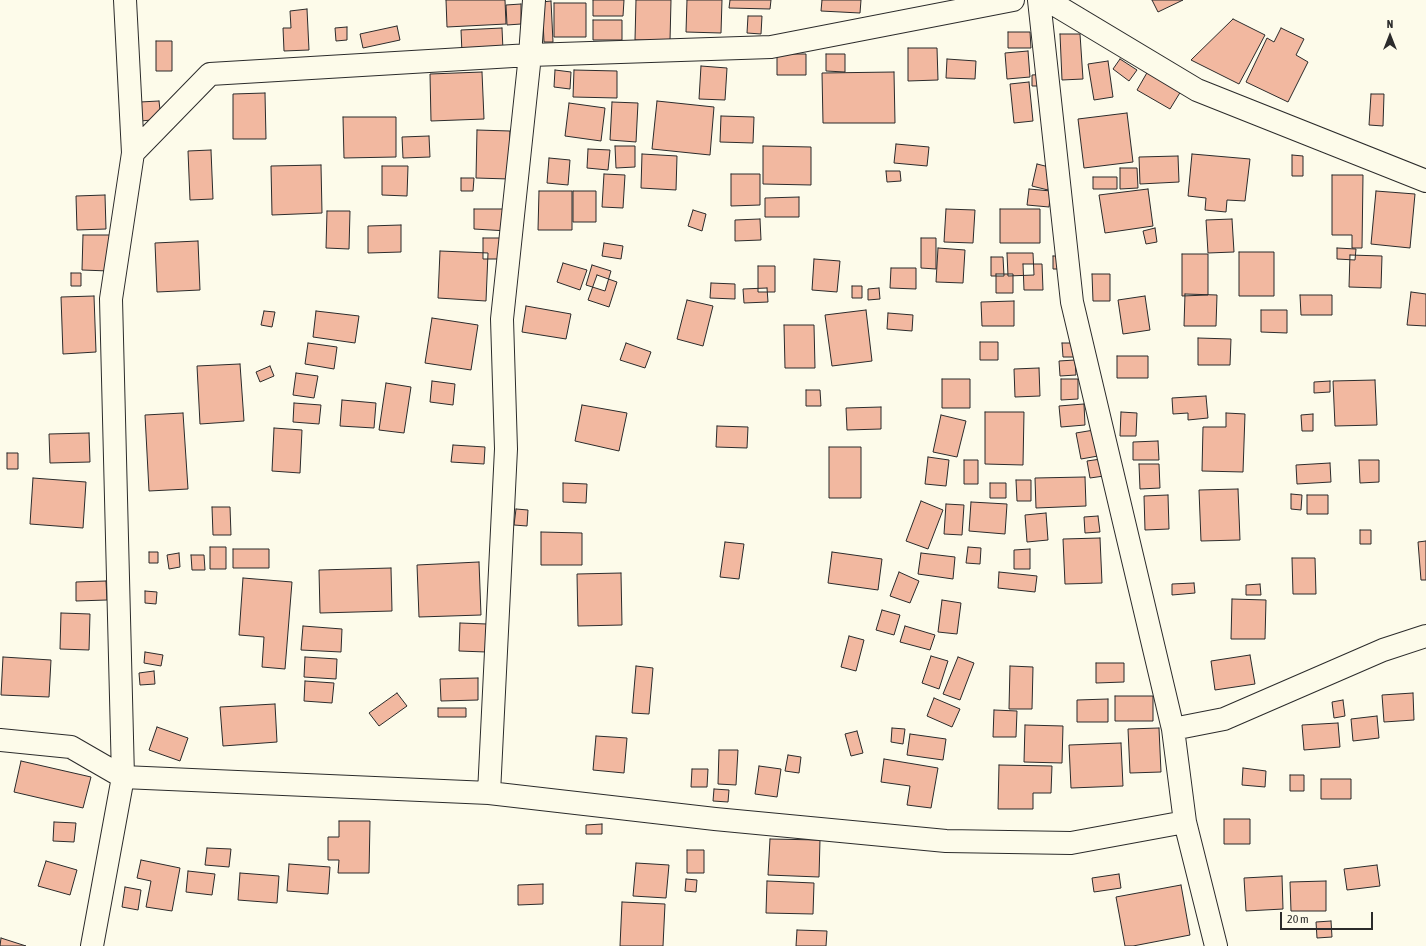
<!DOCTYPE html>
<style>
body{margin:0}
#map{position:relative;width:1426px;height:946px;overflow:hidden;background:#fdfbea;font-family:"Asap Condensed",sans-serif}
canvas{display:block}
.north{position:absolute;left:1370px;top:16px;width:40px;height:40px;-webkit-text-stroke:3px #fdfbea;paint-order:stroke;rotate:0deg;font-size:11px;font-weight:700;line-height:16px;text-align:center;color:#2b2b2b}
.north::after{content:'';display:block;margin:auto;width:14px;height:18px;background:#2b2b2b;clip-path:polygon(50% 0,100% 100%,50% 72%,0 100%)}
.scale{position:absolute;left:1280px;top:912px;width:93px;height:18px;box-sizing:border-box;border:2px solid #2b2b2b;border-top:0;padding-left:5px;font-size:12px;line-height:14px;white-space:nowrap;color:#2b2b2b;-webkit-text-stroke:3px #fdfbea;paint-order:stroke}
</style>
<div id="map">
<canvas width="1426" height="946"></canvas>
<div class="north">N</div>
<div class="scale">20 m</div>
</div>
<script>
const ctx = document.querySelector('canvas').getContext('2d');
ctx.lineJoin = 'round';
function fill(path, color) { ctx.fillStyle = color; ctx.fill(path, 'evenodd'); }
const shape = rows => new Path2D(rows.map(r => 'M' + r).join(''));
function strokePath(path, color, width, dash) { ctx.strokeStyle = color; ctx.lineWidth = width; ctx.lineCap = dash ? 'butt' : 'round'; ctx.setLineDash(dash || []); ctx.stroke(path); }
const building = shape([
 [446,0,505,0,506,24,447,27,446,0],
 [593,0,624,0,623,16,593,16,593,0],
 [636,0,671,0,670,41,635,40,636,0],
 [687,0,722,0,721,33,686,32,687,0],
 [730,0,771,0,770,9,729,8,730,0],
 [822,0,861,0,860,13,821,11,822,0],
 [1152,0,1183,0,1158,12,1152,0],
 [551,1,553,42,544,42,542,2,551,1],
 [554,3,586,3,586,37,554,37,554,3],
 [521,4,521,24,507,25,506,5,521,4],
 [307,9,309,50,284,51,283,28,291,28,290,11,307,9],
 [748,16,762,16,761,34,747,33,748,16],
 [1233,19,1265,35,1239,84,1191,60,1233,19],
 [593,20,622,20,622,40,593,40,593,20],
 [397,26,400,40,363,48,360,34,397,26],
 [347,27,347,40,336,41,335,28,347,27],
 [502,28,503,50,462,53,461,30,502,28],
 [1281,28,1304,39,1296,55,1308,62,1288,102,1246,82,1267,38,1274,42,1281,28],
 [1008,32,1030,32,1031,48,1008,48,1008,32],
 [1060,34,1080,34,1083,79,1062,80,1060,34],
 [156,41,172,41,172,71,156,71,156,41],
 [908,48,937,48,938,80,908,81,908,48],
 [1028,51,1030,77,1007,79,1005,53,1028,51],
 [777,54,806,54,806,75,777,75,777,54],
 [826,54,845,54,845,72,826,71,826,54],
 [947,59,976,61,975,79,946,78,947,59],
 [1120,59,1137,70,1129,81,1113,69,1120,59],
 [1108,61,1113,97,1094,100,1088,64,1108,61],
 [701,66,727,68,725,100,699,99,701,66],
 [555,70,571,72,570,89,554,87,555,70],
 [574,70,617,71,617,98,573,97,574,70],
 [1148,71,1181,91,1170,109,1137,90,1148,71],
 [482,72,484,119,431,121,430,74,482,72],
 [894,72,895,123,823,123,822,73,894,72],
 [1048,74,1048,86,1032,86,1032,75,1048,74],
 [1029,82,1033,121,1014,123,1010,84,1029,82],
 [265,93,266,139,233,139,233,94,265,93],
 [1371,94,1384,94,1383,126,1369,125,1371,94],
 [159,101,161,119,141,121,140,102,159,101],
 [657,101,714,107,710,155,652,149,657,101],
 [612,102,638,103,636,142,610,140,612,102],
 [569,103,605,108,601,141,565,136,569,103],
 [1127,113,1133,162,1084,168,1078,119,1127,113],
 [721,116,754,117,753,143,720,142,721,116],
 [343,117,396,117,396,157,344,158,343,117],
 [477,130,510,131,509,179,476,178,477,130],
 [429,136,430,157,403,158,402,137,429,136],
 [896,144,929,147,927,166,894,163,896,144],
 [615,146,635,146,635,167,616,168,615,146],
 [763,146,811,147,811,185,763,184,763,146],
 [588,149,610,150,608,170,587,168,588,149],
 [211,150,213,199,190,200,188,151,211,150],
 [642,154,677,156,676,190,641,188,642,154],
 [1192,154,1250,159,1245,201,1227,200,1226,212,1205,210,1206,198,1188,196,1192,154],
 [1292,155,1303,156,1303,176,1292,176,1292,155],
 [1178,156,1179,182,1140,184,1139,157,1178,156],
 [549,158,570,160,568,185,547,183,549,158],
 [1037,164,1053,168,1048,190,1032,186,1037,164],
 [321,165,322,213,272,215,271,166,321,165],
 [382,166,408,166,407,196,382,195,382,166],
 [1120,168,1137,168,1138,188,1120,189,1120,168],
 [886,171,900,171,901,181,887,182,886,171],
 [604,174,625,175,623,208,602,207,604,174],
 [731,174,760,174,760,205,731,206,731,174],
 [1332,175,1363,175,1362,248,1352,248,1352,235,1332,235,1332,175],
 [1093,177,1117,177,1117,189,1093,189,1093,177],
 [461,178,474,178,473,191,461,191,461,178],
 [1029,189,1051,191,1049,207,1027,205,1029,189],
 [1148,189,1153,226,1105,233,1099,195,1148,189],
 [539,191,572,191,572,230,538,230,539,191],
 [573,191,596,191,596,222,573,222,573,191],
 [1376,191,1415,194,1410,248,1371,244,1376,191],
 [105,195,106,229,77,230,76,196,105,195],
 [799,197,799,217,765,217,765,198,799,197],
 [474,209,508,209,508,231,474,229,474,209],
 [946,209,975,210,973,243,944,242,946,209],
 [1000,209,1040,209,1040,243,1000,243,1000,209],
 [693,210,706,214,702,231,688,226,693,210],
 [327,211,350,211,349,249,326,248,327,211],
 [760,219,761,240,735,241,735,220,760,219],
 [1232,219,1234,252,1208,253,1206,220,1232,219],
 [401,225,401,252,368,253,368,226,401,225],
 [1155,228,1157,242,1146,244,1143,231,1155,228],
 [83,235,110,235,109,271,82,270,83,235],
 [483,238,508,238,508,259,483,259,483,238],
 [921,238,936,238,936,269,921,268,921,238],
 [198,241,200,290,157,292,155,243,198,241],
 [604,243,623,246,621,259,602,256,604,243],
 [938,248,965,250,963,283,936,282,938,248],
 [1337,248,1356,249,1355,260,1337,259,1337,248],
 [440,251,488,253,486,301,438,298,440,251],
 [1239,252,1274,252,1274,296,1239,296,1239,252],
 [1007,253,1033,253,1034,275,1008,276,1007,253],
 [1182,254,1208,254,1208,295,1182,296,1182,254],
 [1350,255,1382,256,1381,288,1349,287,1350,255],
 [1053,256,1072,256,1072,269,1053,269,1053,256],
 [991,257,1003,257,1004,276,991,276,991,257],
 [814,259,840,261,837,292,812,290,814,259],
 [563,263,587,270,580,290,557,282,563,263],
 [1023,264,1042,264,1043,290,1024,290,1023,264],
 [592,265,611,271,605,291,586,285,592,265],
 [758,266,775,266,775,292,758,292,758,266],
 [891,268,916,268,916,289,890,288,891,268],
 [71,273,81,273,81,286,71,286,71,273],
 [996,274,1013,274,1013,293,996,293,996,274],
 [1092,274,1110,274,1110,301,1093,301,1092,274],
 [597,275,617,282,609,307,588,300,597,275],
 [711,283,735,284,735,299,710,298,711,283],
 [852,286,862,286,862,298,852,298,852,286],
 [767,288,768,302,744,303,743,289,767,288],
 [879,288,880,299,868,300,868,289,879,288],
 [1411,292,1426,294,1426,326,1407,325,1411,292],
 [1185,294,1217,295,1216,326,1184,326,1185,294],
 [1300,295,1332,295,1332,315,1301,315,1300,295],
 [94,296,96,352,63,354,61,297,94,296],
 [1145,296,1150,330,1123,334,1118,300,1145,296],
 [687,300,713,306,703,346,677,339,687,300],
 [1014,301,1014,326,982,326,981,302,1014,301],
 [526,306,571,314,566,339,522,332,526,306],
 [866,310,872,361,832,366,825,315,866,310],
 [1261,310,1287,310,1287,333,1261,332,1261,310],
 [264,311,275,312,272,327,261,325,264,311],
 [316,311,359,316,355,343,313,337,316,311],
 [888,313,913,315,912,331,887,329,888,313],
 [432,318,478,325,471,370,425,363,432,318],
 [784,325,814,325,815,368,785,368,784,325],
 [1198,338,1231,339,1230,365,1198,365,1198,338],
 [980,342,998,342,998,360,980,360,980,342],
 [308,343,337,347,334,369,305,364,308,343],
 [626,343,651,352,645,368,620,360,626,343],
 [1062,343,1075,343,1076,357,1063,357,1062,343],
 [1117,356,1148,356,1148,378,1117,378,1117,356],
 [1075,360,1076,375,1060,376,1059,361,1075,360],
 [240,364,244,421,200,424,197,366,240,364],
 [270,366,274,376,260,382,256,372,270,366],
 [1039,368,1040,396,1015,397,1014,369,1039,368],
 [296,373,318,376,314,398,293,395,296,373],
 [942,379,970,379,970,408,942,408,942,379],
 [1061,379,1078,379,1078,399,1061,400,1061,379],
 [1375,380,1377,425,1335,426,1333,381,1375,380],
 [432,381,455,384,453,405,430,402,432,381],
 [1330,381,1330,392,1314,393,1314,382,1330,381],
 [386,383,411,387,404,433,379,430,386,383],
 [806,390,820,390,821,406,806,406,806,390],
 [1206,396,1208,418,1188,420,1188,413,1173,414,1172,398,1206,396],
 [342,400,376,403,374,428,340,426,342,400],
 [294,403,321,405,319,424,293,422,294,403],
 [1084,404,1085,425,1061,427,1059,406,1084,404],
 [582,405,627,413,619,451,575,441,582,405],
 [881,407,881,429,847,430,846,408,881,407],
 [985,412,1024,412,1023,465,985,464,985,412],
 [1121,412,1137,413,1136,436,1120,436,1121,412],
 [183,413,188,489,149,491,145,415,183,413],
 [1226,413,1245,414,1243,472,1202,471,1203,427,1226,427,1226,413],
 [1313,414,1313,431,1302,431,1301,415,1313,414],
 [941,415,966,421,957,457,933,452,941,415],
 [717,426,748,427,747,448,716,447,717,426],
 [274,428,302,430,300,473,272,471,274,428],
 [1094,430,1098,456,1081,459,1076,433,1094,430],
 [89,433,90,462,50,463,49,434,89,433],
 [1158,441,1159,460,1133,460,1133,442,1158,441],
 [453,445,485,447,484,464,451,462,453,445],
 [829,447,861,447,861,498,829,498,829,447],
 [7,453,18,453,18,469,7,469,7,453],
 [928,457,949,460,946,486,925,484,928,457],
 [1101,459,1104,476,1090,478,1087,461,1101,459],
 [964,460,978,460,978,484,964,484,964,460],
 [1359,460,1379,460,1379,482,1360,483,1359,460],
 [1330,463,1331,482,1297,484,1296,465,1330,463],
 [1139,464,1159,464,1160,488,1140,489,1139,464],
 [1085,477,1086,506,1036,508,1035,478,1085,477],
 [33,478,86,482,83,528,30,524,33,478],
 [1016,480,1031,480,1031,501,1017,501,1016,480],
 [563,483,587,484,586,503,563,502,563,483],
 [990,483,1006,483,1006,498,990,498,990,483],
 [1238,489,1240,540,1201,541,1199,490,1238,489],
 [1291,494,1302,495,1301,510,1291,509,1291,494],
 [1168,495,1169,529,1145,530,1144,496,1168,495],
 [1307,495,1328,495,1328,514,1307,514,1307,495],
 [921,501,943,510,928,549,906,541,921,501],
 [971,502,1007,504,1005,534,969,531,971,502],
 [946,504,964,505,962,535,944,534,946,504],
 [212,507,230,507,231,535,213,535,212,507],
 [516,509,528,510,527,526,514,525,516,509],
 [1046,513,1048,540,1027,542,1025,515,1046,513],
 [1098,516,1100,532,1085,533,1084,517,1098,516],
 [1360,530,1371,530,1371,544,1360,544,1360,530],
 [541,532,582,533,582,565,541,565,541,532],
 [1100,538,1102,583,1065,584,1063,539,1100,538],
 [1426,541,1426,580,1421,580,1418,542,1426,541],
 [725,542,744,544,739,579,720,577,725,542],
 [210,547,226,547,226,569,210,569,210,547],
 [968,547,981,548,980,564,966,563,968,547],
 [233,549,269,549,269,568,233,568,233,549],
 [1030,549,1030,569,1014,569,1014,550,1030,549],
 [149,552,158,552,158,563,149,563,149,552],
 [832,552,882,559,878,590,828,583,832,552],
 [179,553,180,567,169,569,167,555,179,553],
 [921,553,955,557,953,579,918,574,921,553],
 [191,555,204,555,205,570,192,570,191,555],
 [1292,558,1315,558,1316,594,1293,594,1292,558],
 [479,562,481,615,419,617,417,565,479,562],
 [391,568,392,611,320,613,319,570,391,568],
 [899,572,919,581,910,603,890,596,899,572],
 [999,572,1037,576,1035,592,998,588,999,572],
 [621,573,622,625,578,626,577,574,621,573],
 [243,578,292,582,285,669,262,667,264,637,239,635,243,578],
 [106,581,107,600,76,601,76,582,106,581],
 [1194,583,1195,593,1172,595,1172,584,1194,583],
 [1260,584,1261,595,1246,595,1246,585,1260,584],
 [145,591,157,592,156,604,145,603,145,591],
 [1232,599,1266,600,1265,639,1231,639,1232,599],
 [942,600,961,603,957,634,938,632,942,600],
 [882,610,900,615,894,635,876,630,882,610],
 [61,613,90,614,89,650,60,649,61,613],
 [460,623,487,624,486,652,459,651,460,623],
 [303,626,342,629,341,652,301,650,303,626],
 [905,626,935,635,930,650,900,642,905,626],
 [849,636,864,640,856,671,841,667,849,636],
 [145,652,163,655,161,666,144,663,145,652],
 [1250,655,1255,684,1215,690,1211,661,1250,655],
 [931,656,948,661,939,689,922,683,931,656],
 [3,657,51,660,49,697,1,695,3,657],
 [305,657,337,659,336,679,304,677,305,657],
 [958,657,974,663,960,700,943,694,958,657],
 [1096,663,1124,663,1124,682,1096,683,1096,663],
 [636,666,653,668,649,714,632,713,636,666],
 [1010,666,1033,667,1032,709,1009,709,1010,666],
 [154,671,155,684,140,685,139,673,154,671],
 [478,678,478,700,441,701,440,679,478,678],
 [305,681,334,683,332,703,304,701,305,681],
 [397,693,407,706,379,726,369,713,397,693],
 [1413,693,1414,720,1384,722,1382,695,1413,693],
 [1115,696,1153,696,1153,721,1115,721,1115,696],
 [934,698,960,709,952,727,927,716,934,698],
 [1108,699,1108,722,1077,722,1077,700,1108,699],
 [1343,700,1345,716,1334,718,1332,702,1343,700],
 [275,704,277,742,223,746,220,707,275,704],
 [438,708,466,708,466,717,438,717,438,708],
 [994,710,1017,711,1016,737,993,737,994,710],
 [1377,716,1379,738,1353,741,1351,719,1377,716],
 [1338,723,1340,747,1304,750,1302,725,1338,723],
 [1025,725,1063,726,1062,763,1024,762,1025,725],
 [157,727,188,738,180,761,149,750,157,727],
 [892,728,905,729,903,744,891,742,892,728],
 [1159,728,1161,772,1130,773,1128,729,1159,728],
 [857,731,863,753,851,756,845,734,857,731],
 [910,734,946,739,943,760,907,755,910,734],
 [596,736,627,738,624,773,593,770,596,736],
 [1121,743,1123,786,1071,788,1069,745,1121,743],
 [719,750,738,750,736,785,718,784,719,750],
 [788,755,801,757,799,773,785,771,788,755],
 [884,759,938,768,931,808,907,805,910,786,881,782,884,759],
 [21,761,91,777,83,808,14,792,21,761],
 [999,765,1052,766,1051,793,1033,793,1033,809,998,809,999,765],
 [759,766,781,769,777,797,755,794,759,766],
 [1243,768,1266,771,1265,787,1242,785,1243,768],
 [692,769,708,769,707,787,691,787,692,769],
 [1290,775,1304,775,1304,791,1290,791,1290,775],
 [1321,779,1351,779,1351,799,1321,799,1321,779],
 [714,789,729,790,728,802,713,801,714,789],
 [1224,819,1250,819,1250,844,1224,844,1224,819],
 [339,821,370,821,369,873,338,873,339,860,328,860,328,837,339,837,339,821],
 [54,822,76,823,74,842,53,841,54,822],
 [602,824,602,834,586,834,586,825,602,824],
 [770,839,820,840,819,877,768,875,770,839],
 [207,848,231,849,229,867,205,865,207,848],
 [687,850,704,850,704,873,687,873,687,850],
 [141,860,180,868,172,911,146,907,151,881,137,878,141,860],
 [46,861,77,870,70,895,38,886,46,861],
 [636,863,669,865,666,898,633,896,636,863],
 [289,864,330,867,328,894,287,891,289,864],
 [1377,865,1380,886,1347,890,1344,869,1377,865],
 [188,871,215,874,212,895,186,892,188,871],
 [240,873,279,876,277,903,238,900,240,873],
 [1119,874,1121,888,1094,892,1092,878,1119,874],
 [1282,876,1283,909,1246,911,1244,878,1282,876],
 [686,879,697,880,696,892,685,891,686,879],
 [767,881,814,883,813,914,766,913,767,881],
 [1326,881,1326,911,1291,911,1290,882,1326,881],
 [543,884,543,904,518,905,518,885,543,884],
 [1181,885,1190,935,1133,946,1125,946,1116,897,1181,885],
 [125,887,141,890,138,910,122,907,125,887],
 [622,902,665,904,663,946,620,946,622,902],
 [1331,921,1332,937,1317,938,1316,922,1331,921],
 [797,930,827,931,826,946,796,946,797,930],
 [1,938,26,946,0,946,1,938]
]);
fill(building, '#f2b8a0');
strokePath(building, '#2b2b2b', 1);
const street = shape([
 [1039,0,1072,302,1173,729,1185,822,1216,946],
 [1047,0,1197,90,1426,181],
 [133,153,210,74,530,55,771,47,1013,0],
 [1173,729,1224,719,1383,650,1426,636],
 [0,740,71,747,123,777,489,793,715,819,946,841,1071,843,1185,822],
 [489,793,506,449,502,319,530,55,534,0],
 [92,946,123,777,111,299,133,153,125,0]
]);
strokePath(street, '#2b2b2b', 24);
strokePath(street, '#fdfbea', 22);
</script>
